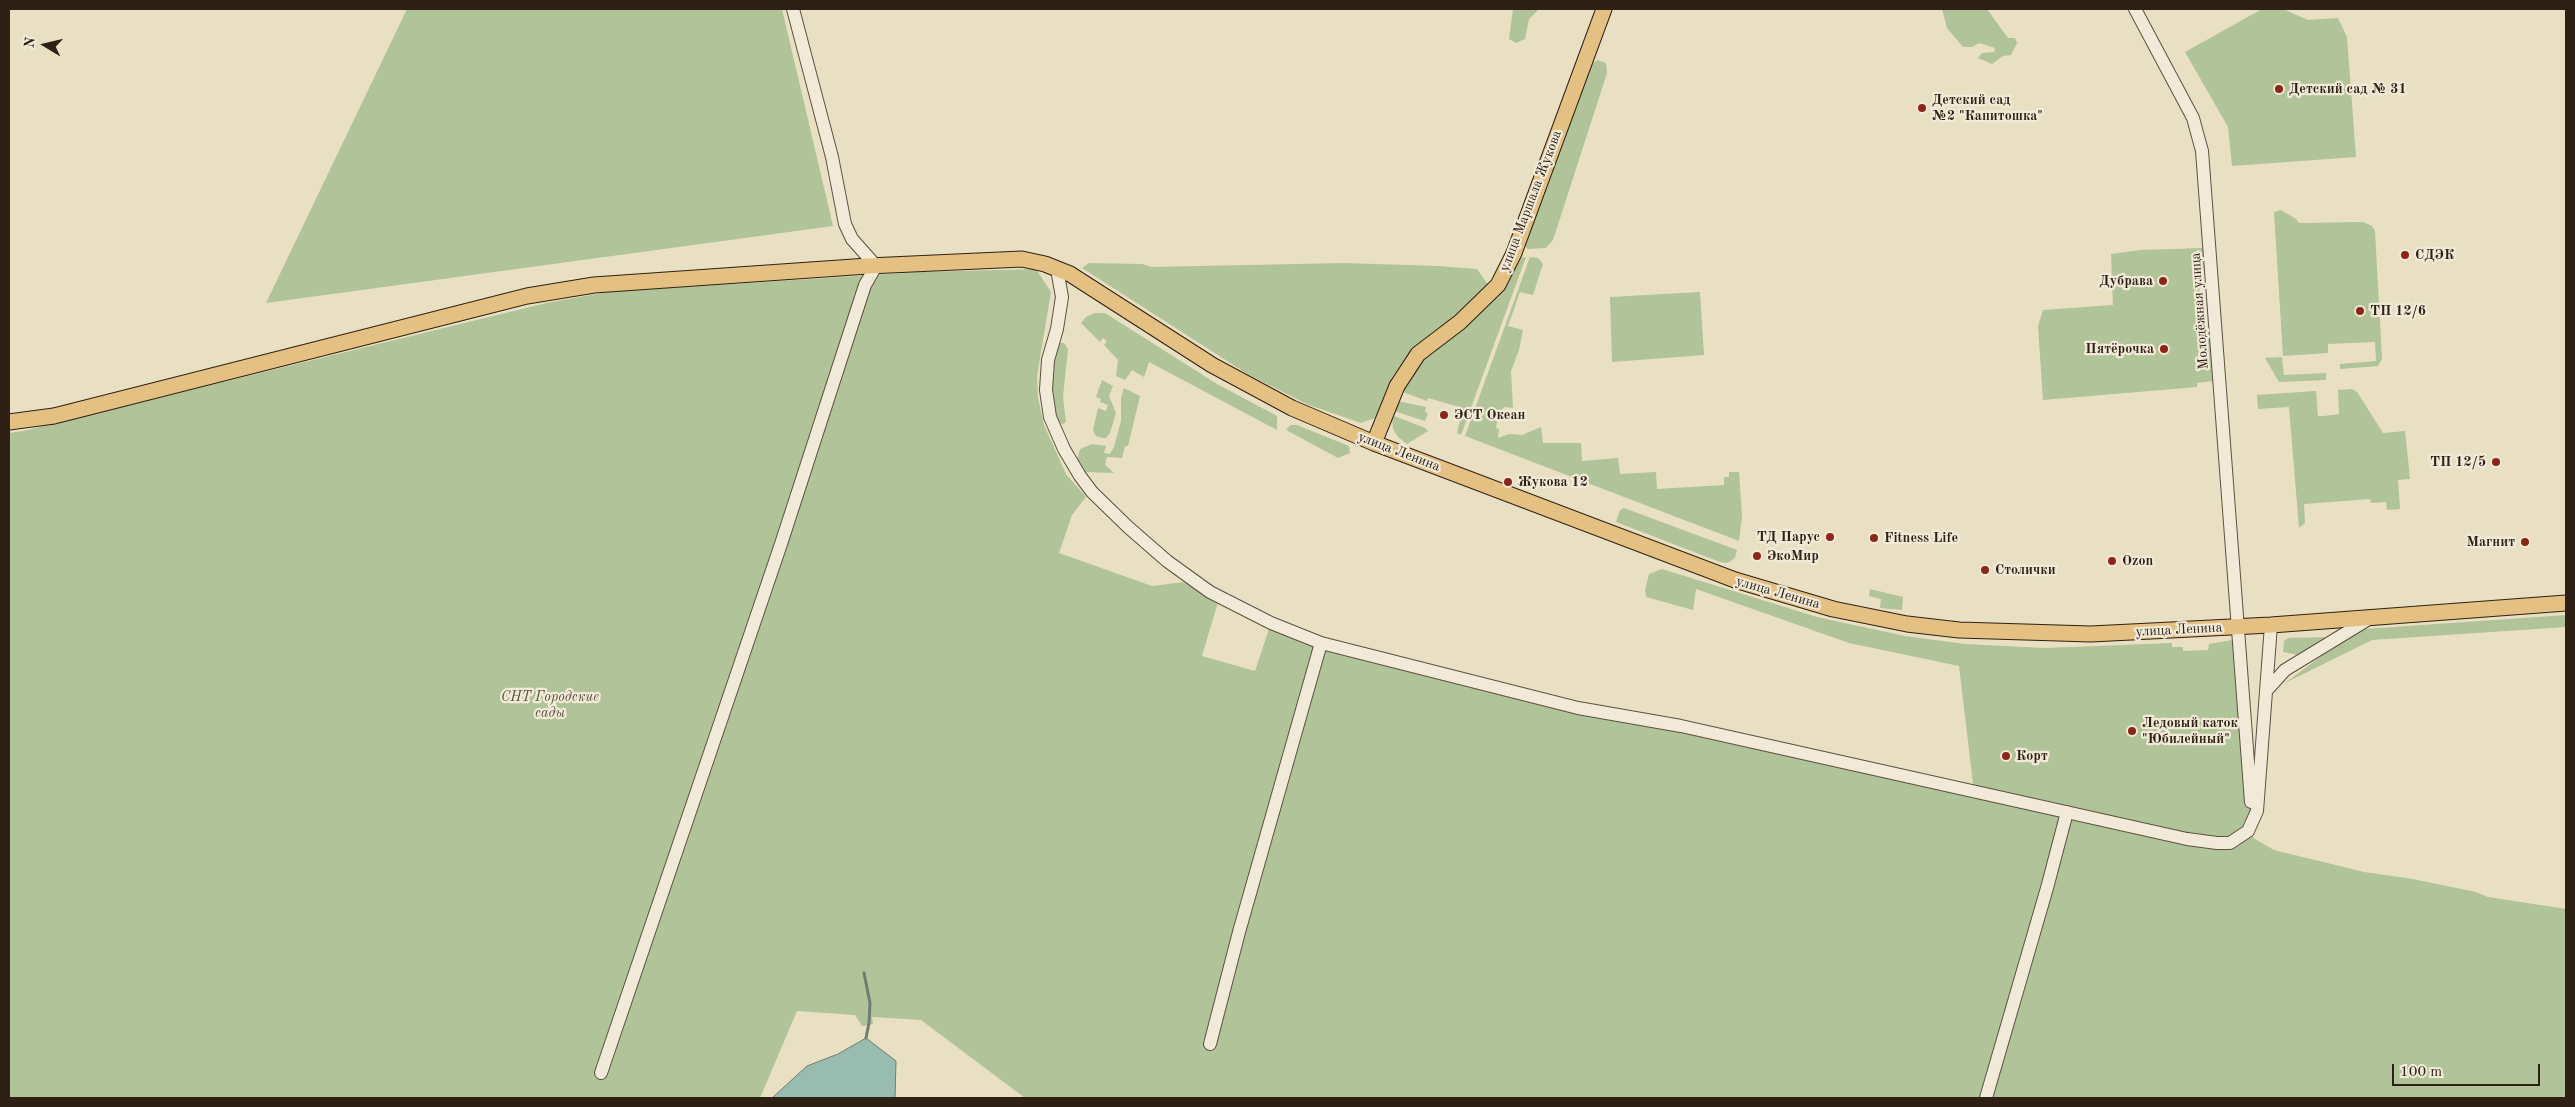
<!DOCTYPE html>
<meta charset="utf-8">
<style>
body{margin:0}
#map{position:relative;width:2575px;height:1107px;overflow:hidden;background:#e9dfc3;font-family:"Old Standard TT",serif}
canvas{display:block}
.frame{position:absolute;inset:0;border:10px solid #2e2014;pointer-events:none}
.north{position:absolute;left:20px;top:20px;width:50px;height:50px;-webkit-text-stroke:4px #f1ead8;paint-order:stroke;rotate:279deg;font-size:14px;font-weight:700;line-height:20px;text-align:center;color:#2e2014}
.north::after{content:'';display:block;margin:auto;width:18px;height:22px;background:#2e2014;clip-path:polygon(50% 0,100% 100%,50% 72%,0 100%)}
.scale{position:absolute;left:2392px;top:1064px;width:148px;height:22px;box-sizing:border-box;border:2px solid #2e2014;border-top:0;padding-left:6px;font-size:15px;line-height:18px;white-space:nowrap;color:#2e2014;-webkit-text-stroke:4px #f1ead8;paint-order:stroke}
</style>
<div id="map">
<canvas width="2575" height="1107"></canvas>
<div class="frame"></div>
<div class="north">N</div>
<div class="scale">100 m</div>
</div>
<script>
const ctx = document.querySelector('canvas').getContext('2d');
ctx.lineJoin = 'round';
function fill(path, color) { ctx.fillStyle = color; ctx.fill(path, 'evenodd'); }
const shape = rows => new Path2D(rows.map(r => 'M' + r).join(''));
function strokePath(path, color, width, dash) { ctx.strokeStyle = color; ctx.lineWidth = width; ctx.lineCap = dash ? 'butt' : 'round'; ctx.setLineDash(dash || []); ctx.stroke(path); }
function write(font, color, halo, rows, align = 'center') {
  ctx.font = font + ' "Old Standard TT",serif'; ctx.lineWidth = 4.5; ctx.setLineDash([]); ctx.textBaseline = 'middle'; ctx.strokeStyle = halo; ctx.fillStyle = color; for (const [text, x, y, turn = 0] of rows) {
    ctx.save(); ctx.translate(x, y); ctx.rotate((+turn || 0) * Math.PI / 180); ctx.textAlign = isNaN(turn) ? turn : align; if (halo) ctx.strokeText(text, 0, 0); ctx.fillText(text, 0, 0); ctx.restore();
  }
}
fill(shape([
 [407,9,782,9,833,226,266,303],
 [1513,9,1539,9,1529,19,1525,39,1516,43,1509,39],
 [1942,9,1987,9,2008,38,2015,38,2017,43,2011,55,2003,56,1992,64,1978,58,1982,53,1994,52,1995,48,1979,43,1972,47,1963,47,1947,28],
 [2262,9,2283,9,2308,20,2338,18,2347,37,2356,157,2232,166,2228,127,2185,52],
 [1597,60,1606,63,1607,73,1553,240,1546,248,1528,249,1524,246,1589,67],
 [2281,210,2296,219,2299,223,2363,222,2372,226,2375,231,2382,359,2378,366,2340,369,2340,364,2376,361,2375,342,2328,344,2328,353,2283,356,2274,212],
 [2203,248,2204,268,2198,272,2202,327,2210,331,2213,381,2197,383,2197,387,2043,400,2038,326,2043,310,2113,305,2111,254,2141,250],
 [1526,257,1461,435,1457,433,1463,408,1428,398,1427,401,1400,391,1422,360,1489,305,1499,294,1518,259],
 [1530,257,1538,258,1543,264,1533,295,1520,292,1508,326,1523,330,1519,350,1511,371,1513,408,1504,407,1498,414,1496,428,1499,429,1498,438,1509,434,1522,435,1541,427,1543,443,1581,443,1582,461,1618,458,1620,474,1656,472,1657,489,1724,485,1724,477,1729,477,1729,472,1739,472,1742,516,1739,541,1465,436],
 [1089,263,1142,264,1152,267,1344,263,1438,266,1477,269,1489,286,1469,305,1408,354,1392,377,1375,418,1361,423,1309,405,1249,375,1082,268],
 [1036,269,1051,292,1037,376,1038,398,1044,425,1066,474,1086,497,1072,515,1059,553,1152,586,1184,582,1218,602,1202,656,1255,671,1271,623,1452,675,1974,792,1959,666,1849,643,1696,589,1693,610,1646,597,1645,590,1649,574,1662,569,1817,617,1905,636,1965,644,2045,648,2172,643,2172,647,2183,647,2183,651,2208,650,2209,644,2238,639,2253,822,2248,831,2255,839,2274,850,2364,872,2413,879,2476,892,2488,897,2566,909,2566,1098,1025,1098,921,1020,872,1017,873,1024,862,1026,855,1015,797,1011,760,1098,9,1098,9,433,23,431,546,303,607,292,920,272],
 [1700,292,1704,355,1612,362,1610,297],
 [1095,313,1105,313,1217,384,1277,416,1277,430,1149,362,1144,377,1132,370,1125,380,1116,376,1118,360,1104,345,1107,341,1103,338,1100,342,1081,323,1086,317],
 [1058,343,1064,343,1068,349,1063,397,1066,422,1063,424,1057,422,1052,397,1052,373],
 [2282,357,2284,375,2326,373,2326,380,2279,382,2265,358],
 [1102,380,1113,386,1109,396,1116,413,1110,433,1106,438,1102,438,1096,436,1093,430,1098,408,1106,411,1108,405,1100,402,1101,399,1096,397],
 [1124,388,1140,396,1128,446,1125,446,1122,458,1107,457,1105,465,1114,473,1084,472,1077,460,1080,449,1092,444,1106,446,1104,453,1110,454,1114,447,1121,421,1121,398],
 [2352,389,2357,392,2383,433,2405,431,2410,479,2398,480,2400,509,2387,510,2386,502,2371,503,2370,499,2304,504,2305,523,2299,528,2289,407,2258,409,2257,395,2316,391,2318,416,2324,416,2339,414,2338,390],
 [1397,401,1426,407,1425,412,1428,413,1425,421,1394,411],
 [1392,415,1425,428,1428,431,1407,444,1398,437,1393,429],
 [1291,425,1297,425,1349,446,1350,453,1338,458,1288,431,1286,429],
 [1624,508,1737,550,1735,558,1727,563,1720,562,1616,522,1620,510],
 [1870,589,1903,597,1902,610,1880,608,1881,599,1869,596],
 [2566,615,2566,627,2372,640,2285,683,2351,634,2365,629],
 [2327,637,2307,652,2298,655,2283,652,2284,641,2288,638]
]), '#b1c398');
const water = shape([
 [866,1038,896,1061,895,1098,772,1098,807,1066,838,1054,866,1038]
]);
fill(water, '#98bdb0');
strokePath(water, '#6e7e72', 1);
strokePath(shape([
 [864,973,870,1003,869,1023,866,1038]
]), '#6e7e72', 3);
const minor = shape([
 [2135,9,2193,118,2202,151,2251,802],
 [1057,269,1062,297,1057,329,1048,360,1046,390,1050,417,1064,449,1080,476,1092,492,1128,527,1167,561,1210,592,1271,623,1321,643,1578,708,1681,726,2187,839,2217,843,2230,843,2248,831,2257,811,2271,625],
 [2266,691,2285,670,2372,617],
 [1210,1044,1239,932,1321,643],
 [601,1073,781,544,865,285,876,266,852,239,845,224,832,157,793,9],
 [1986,1098,2047,888,2067,812]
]);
const major = shape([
 [9,422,54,416,527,296,594,285,868,266,1022,259,1045,264,1070,274,1212,365,1292,408,1374,443,1735,580,1833,609,1907,624,1959,630,2091,634,2271,625,2566,603],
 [1374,443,1397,386,1418,354,1460,322,1498,285,1514,253,1604,9]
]);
strokePath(minor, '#5d5040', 14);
strokePath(major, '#2e2014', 17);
strokePath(minor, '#f1ead8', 12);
strokePath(major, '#e4c082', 15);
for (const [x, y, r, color] of [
 [2279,89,5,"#8f2418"],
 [1922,108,5,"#8f2418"],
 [2405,255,5,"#8f2418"],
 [2163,281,5,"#8f2418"],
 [2360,311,5,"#8f2418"],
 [2164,349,5,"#8f2418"],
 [1444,415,5,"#8f2418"],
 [2496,462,5,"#8f2418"],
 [1508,482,5,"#8f2418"],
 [1830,537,5,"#8f2418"],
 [1874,538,5,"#8f2418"],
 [2525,542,5,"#8f2418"],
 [1757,556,5,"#8f2418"],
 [2112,561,5,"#8f2418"],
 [1985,570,5,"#8f2418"],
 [2132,731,5,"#8f2418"],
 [2006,756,5,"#8f2418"]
]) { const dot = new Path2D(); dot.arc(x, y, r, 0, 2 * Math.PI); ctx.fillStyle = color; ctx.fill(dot); strokePath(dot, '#f1ead8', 2); }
write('bold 14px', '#2e2014', '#f1ead8', [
 ["Детский сад № 31",2289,89],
 ["Детский сад",1932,100],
 ["№2 \"Капитошка\"",1932,116],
 ["СДЭК",2415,255],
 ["Дубрава",2153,281,"right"],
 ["ТП 12/6",2370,311],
 ["Пятёрочка",2154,349,"right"],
 ["ЭСТ Океан",1454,415],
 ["ТП 12/5",2486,462,"right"],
 ["Жукова 12",1518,482],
 ["ТД Парус",1820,537,"right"],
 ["Fitness Life",1884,538],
 ["Магнит",2515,542,"right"],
 ["ЭкоМир",1767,556],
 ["Ozon",2122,561],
 ["Столички",1995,570],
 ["Ледовый каток",2142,723],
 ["\"Юбилейный\"",2142,739],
 ["Корт",2016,756]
], 'left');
write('14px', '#2e2014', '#f1ead8', [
 ["улица Маршала Жукова",1531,201,-69],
 ["Молодёжная улица",2200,311,-94],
 ["улица Ленина",1399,452,21],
 ["улица Ленина",1778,593,16],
 ["улица Ленина",2179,630,-3]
]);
write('italic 14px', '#55513c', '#f1ead8', [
 ["СНТ Городские",550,697],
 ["сады",550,713]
]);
</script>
